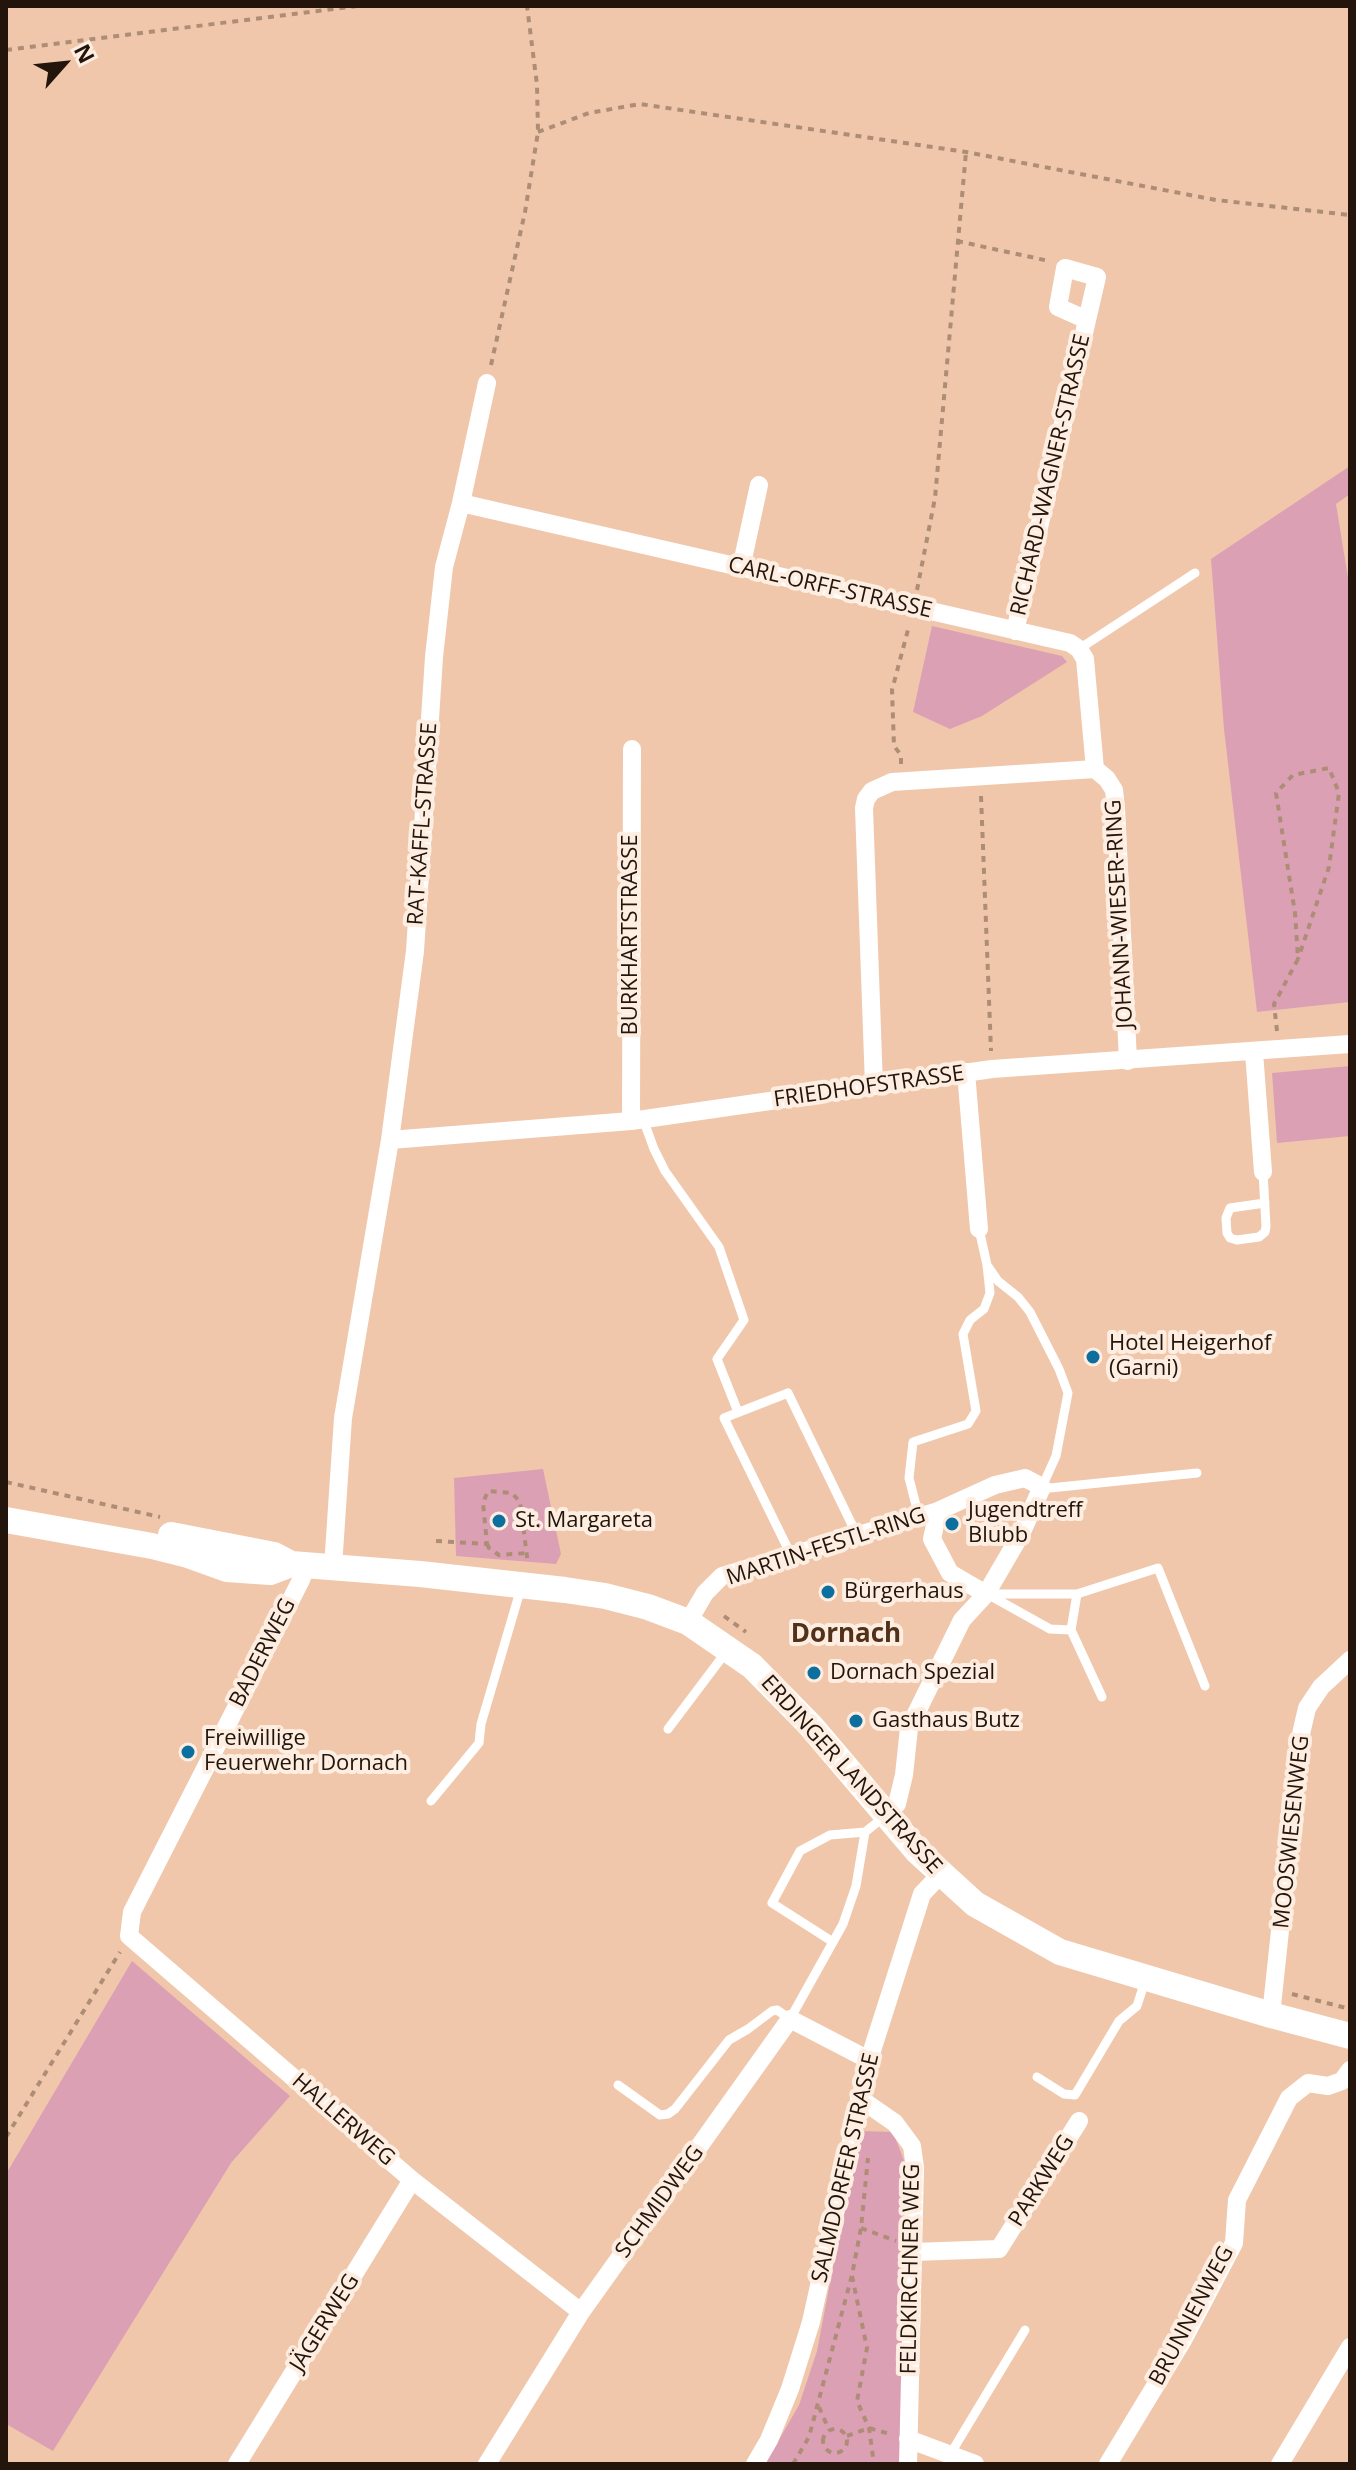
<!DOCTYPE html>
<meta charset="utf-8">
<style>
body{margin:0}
#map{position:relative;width:1356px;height:2470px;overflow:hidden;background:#f0c7ab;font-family:"Open Sans",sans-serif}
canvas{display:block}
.frame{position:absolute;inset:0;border:8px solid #23150b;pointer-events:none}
.north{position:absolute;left:24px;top:24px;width:80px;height:80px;-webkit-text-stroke:6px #feeee2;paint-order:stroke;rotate:63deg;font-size:22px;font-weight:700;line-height:32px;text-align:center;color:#23150b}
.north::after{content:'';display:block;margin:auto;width:28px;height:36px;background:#23150b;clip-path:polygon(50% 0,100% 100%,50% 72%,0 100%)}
</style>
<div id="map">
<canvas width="1356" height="2470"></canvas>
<div class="frame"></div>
<div class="north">N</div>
</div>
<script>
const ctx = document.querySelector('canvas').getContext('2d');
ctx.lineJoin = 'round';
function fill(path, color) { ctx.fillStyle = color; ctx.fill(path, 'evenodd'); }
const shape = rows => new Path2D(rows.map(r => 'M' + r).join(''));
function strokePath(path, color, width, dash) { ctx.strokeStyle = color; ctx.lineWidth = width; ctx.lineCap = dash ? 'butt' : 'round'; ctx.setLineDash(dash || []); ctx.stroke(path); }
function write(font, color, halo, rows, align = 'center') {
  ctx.font = font + ' "Open Sans",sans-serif'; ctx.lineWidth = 8; ctx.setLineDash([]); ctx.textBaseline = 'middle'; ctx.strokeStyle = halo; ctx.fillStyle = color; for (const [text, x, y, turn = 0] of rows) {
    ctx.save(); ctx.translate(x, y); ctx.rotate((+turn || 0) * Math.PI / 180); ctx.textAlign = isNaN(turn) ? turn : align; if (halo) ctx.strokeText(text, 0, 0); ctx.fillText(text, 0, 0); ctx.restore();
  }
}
fill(shape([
 [1350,466,1350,494,1336,504,1350,590,1350,1002,1257,1012,1224,729,1211,559],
 [932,626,1062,656,1067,662,982,716,950,729,913,712],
 [1350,1066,1350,1136,1277,1143,1272,1073],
 [543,1469,561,1554,556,1564,456,1556,454,1478],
 [132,1961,290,2096,231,2163,53,2451,6,2424,6,2174],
 [859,2131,893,2132,905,2163,900,2464,765,2464,799,2405,817,2351]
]), '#dca0b5');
strokePath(shape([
 [6,50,357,6],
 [538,132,589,113,640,104,966,152,1216,200,1350,215],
 [957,241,1049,261],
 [491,365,525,212,538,132,537,85,527,6],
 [917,590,935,498,966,152],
 [901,764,901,755,894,746,892,690,909,626],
 [981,796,991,1051],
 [1277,1031,1274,1004,1298,959,1295,913,1276,793,1293,775,1329,768,1339,793,1329,867,1298,959],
 [6,1482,160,1517],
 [436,1541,487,1544,483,1503,488,1491,512,1493,520,1502,528,1564],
 [487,1544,489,1548,499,1555,527,1553],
 [724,1616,746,1632],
 [1292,1994,1350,2009],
 [6,2137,120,1952],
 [861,2228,896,2241],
 [852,2276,867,2348,857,2401,869,2428,874,2464],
 [819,2407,829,2430],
 '823 2441a12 12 0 1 1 24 0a12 12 0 1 1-24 0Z',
 [847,2436,869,2428,890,2434],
 [793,2464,809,2437,852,2275,861,2228,868,2158]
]), '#ae8d77', 4, [6, 6]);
strokePath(shape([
 [1079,649,1195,573],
 [643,1119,654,1149,665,1171,719,1247,744,1320,717,1359,738,1412],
 [1263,1172,1266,1226,1265,1232,1259,1237,1237,1240,1230,1238,1227,1233,1226,1218,1230,1208,1265,1203],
 [979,1229,987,1265,998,1281,1018,1297,1030,1312,1059,1369,1068,1393,1056,1456,1042,1487],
 [1040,1489,1197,1473],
 [919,1517,909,1478,913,1442,968,1424,976,1411,963,1334,970,1320,984,1309,990,1293,987,1265],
 [791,1555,724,1418,788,1393,857,1535],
 [986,1594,1077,1594,1158,1568,1205,1686],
 [989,1595,1050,1629,1071,1630,1102,1697],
 [1071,1630,1077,1594],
 [668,1729,726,1652],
 [431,1801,479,1743,481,1724,521,1588],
 [833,1942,772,1903,800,1851,830,1835,865,1832,884,1817],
 [1037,2077,1064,2094,1075,2095,1119,2021,1137,2006,1145,1981],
 [618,2085,660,2115,668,2114,675,2109,729,2040,748,2029,772,2011,777,2010,790,2019,843,1924,856,1886,865,1832],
 [951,2453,1025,2330]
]), '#fff', 9);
strokePath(shape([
 [461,503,1070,643,1079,649,1085,659,1095,769],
 [741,568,759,485],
 [1015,631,1097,277,1065,268,1058,307,1087,320],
 [1254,1052,1263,1172],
 [966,1072,979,1229],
 [874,1086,864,808,866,799,872,791,892,782,1095,769,1107,779,1114,790,1116,808,1128,1061],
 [631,1121,632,749],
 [390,1140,631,1121,992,1069,1350,1044],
 [938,1511,932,1539,950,1573,986,1594],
 [306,1566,301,1580,132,1912,129,1936,412,2180,581,2312],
 [333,1567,343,1418,390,1140,415,951,434,657,444,567,461,503,487,383],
 [688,1622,705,1593,722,1576,938,1511,995,1485,1025,1478,1042,1487,1021,1534,986,1594,962,1620,909,1728,904,1775,897,1804,886,1816],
 [1271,2015,1301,1734,1307,1708,1321,1687,1350,1660],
 [859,2098,895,2123,912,2146,915,2168,908,2464],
 [913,2252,999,2249,1079,2121],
 [908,2439,975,2464],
 [237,2464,412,2180],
 [487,2464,581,2312,790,2019,869,2060],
 [755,2464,769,2440,790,2389,811,2322,869,2060,922,1894,940,1875],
 [1108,2464,1183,2340,1234,2243,1237,2200,1289,2098,1308,2083,1328,2086,1342,2081,1350,2070],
 [1280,2464,1350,2347]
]), '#fff', 18);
strokePath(shape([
 [6,1520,152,1546,188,1555,227,1569,270,1572,291,1564,420,1574,565,1590,605,1596,648,1607,688,1622,752,1666,810,1725,918,1852,975,1904,1060,1952,1271,2015,1350,2036],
 [171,1535,274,1555,291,1564]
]), '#fff', 26);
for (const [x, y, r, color] of [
 [1093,1357,8,"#0d6f9d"],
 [499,1521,8,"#0d6f9d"],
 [952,1524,8,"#0d6f9d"],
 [828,1592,8,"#0d6f9d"],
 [814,1673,8,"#0d6f9d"],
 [856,1721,8,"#0d6f9d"],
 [188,1752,8,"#0d6f9d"]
]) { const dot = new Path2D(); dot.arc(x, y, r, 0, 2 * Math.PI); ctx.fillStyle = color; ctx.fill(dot); strokePath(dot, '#feeee2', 3); }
write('22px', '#23150b', '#feeee2', [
 ["RICHARD-WAGNER-STRASSE",1051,475,-77],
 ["CARL-ORFF-STRASSE",830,588,13],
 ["RAT-KAFFL-STRASSE",423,824,-86],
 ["JOHANN-WIESER-RING",1120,914,-93],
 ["BURKHARTSTRASSE",631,935,-90],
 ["FRIEDHOFSTRASSE",869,1087,-8],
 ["MARTIN-FESTL-RING",826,1547,-18],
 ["BADERWEG",263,1653,-63],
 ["ERDINGER LANDSTRASSE",851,1775,48],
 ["MOOSWIESENWEG",1292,1832,-84],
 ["HALLERWEG",343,2120,41],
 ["SALMDORFER STRASSE",846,2168,-77],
 ["PARKWEG",1042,2181,-58],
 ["SCHMIDWEG",660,2202,-54],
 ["FELDKIRCHNER WEG",911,2269,-89],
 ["BRUNNENWEG",1192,2316,-62],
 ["JÄGERWEG",325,2323,-58]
]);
write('22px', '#23150b', '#feeee2', [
 ["Hotel Heigerhof",1109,1344],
 ["(Garni)",1109,1369],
 ["Jugendtreff",968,1511],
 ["Blubb",968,1536],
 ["St. Margareta",515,1521],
 ["Bürgerhaus",844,1592],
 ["Dornach Spezial",830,1673],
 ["Gasthaus Butz",872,1721],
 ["Freiwillige",204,1739],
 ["Feuerwehr Dornach",204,1764]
], 'left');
write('bold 26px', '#513118', '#feeee2', [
 ["Dornach",846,1635]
]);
</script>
